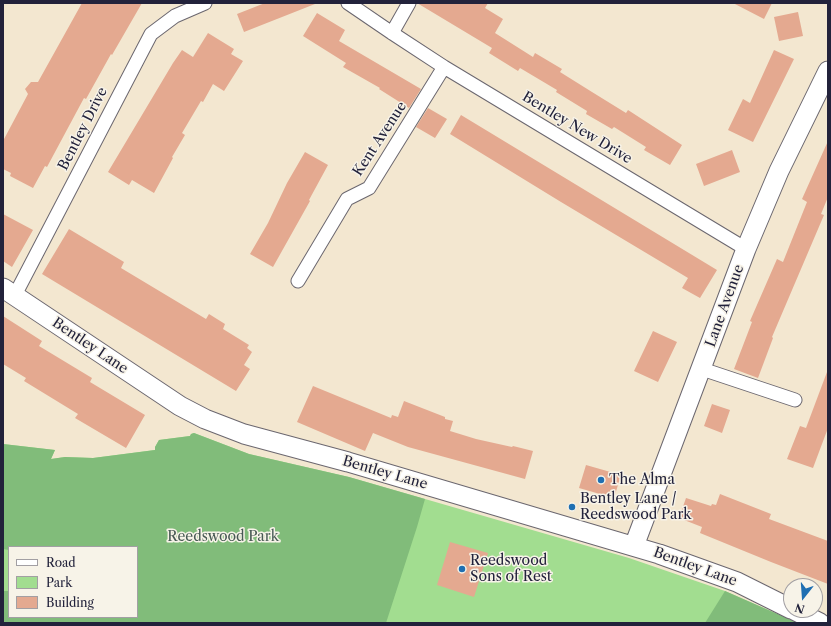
<!DOCTYPE html>
<style>
body{margin:0}
#map{position:relative;width:831px;height:626px;overflow:hidden;background:#f3e7d0;font-family:"Libre Caslon Text",serif}
canvas{display:block}
.frame{position:absolute;inset:0;border:4px solid #22223b;pointer-events:none}
.legend{position:absolute;left:8px;top:546px;width:130px;height:72px;box-sizing:border-box;background:#f7f3e8;border:1px solid #a29fa3;margin:0;padding:5px 7px;list-style:none;font-size:12px;color:#22223b}
.legend li{display:flex;align-items:center;gap:8px;height:20px}
.legend b{width:20px;border:1px solid #a29fa3}
.north{position:absolute;left:783px;top:578px;width:40px;height:40px;box-sizing:border-box;background:#f7f3e8;border:1px solid #a29fa3;border-radius:50%;rotate:197deg;font-size:11px;font-weight:700;line-height:16px;text-align:center;color:#22223b}
.north::after{content:'';display:block;margin:auto;width:14px;height:18px;background:#1f6fb2;clip-path:polygon(50% 0,100% 100%,50% 72%,0 100%)}
</style>
<div id="map">
<canvas width="831" height="626"></canvas>
<div class="frame"></div>
<ul class="legend">
<li><b style="height:5px;background:#fff"></b>Road</li>
<li><b style="height:11px;background:#a2dd90"></b>Park</li>
<li><b style="height:11px;background:#e4a990"></b>Building</li>
</ul>
<div class="north">N</div>
</div>
<script>
const ctx = document.querySelector('canvas').getContext('2d');
ctx.lineJoin = 'round';
function fill(path, color) { ctx.fillStyle = color; ctx.fill(path, 'evenodd'); }
const shape = rows => new Path2D(rows.map(r => 'M' + r).join(''));
function strokePath(path, color, width, dash) { ctx.strokeStyle = color; ctx.lineWidth = width; ctx.lineCap = dash ? 'butt' : 'round'; ctx.setLineDash(dash || []); ctx.stroke(path); }
function write(font, color, halo, rows, align = 'center') {
  ctx.font = font + ' "Libre Caslon Text",serif'; ctx.lineWidth = 3; ctx.setLineDash([]); ctx.textBaseline = 'middle'; ctx.strokeStyle = halo; ctx.fillStyle = color; for (const [text, x, y, turn = 0] of rows) {
    ctx.save(); ctx.translate(x, y); ctx.rotate((+turn || 0) * Math.PI / 180); ctx.textAlign = isNaN(turn) ? turn : align; if (halo) ctx.strokeText(text, 0, 0); ctx.fillText(text, 0, 0); ctx.restore();
  }
}
fill(shape([
 [194,433,249,454,349,477,629,558,725,591,798,623,3,623,3,444,55,450,51,459,65,457,93,458,155,450,155,447,159,440,190,436,191,434],
 [9,547,137,547,137,617,9,617]
]), '#a2dd90');
fill(shape([
 [194,433,249,454,349,477,425,499,417,527,386,623,3,623,3,591,9,591,9,617,137,617,137,547,9,547,9,550,3,549,3,444,55,450,51,459,65,457,93,458,155,450,155,447,159,440,190,436,191,434],
 [725,591,798,623,705,623]
]), '#81bc7a');
fill(shape([
 [82,3,142,3,112,55,111,54,86,99,84,98,47,167,45,166,33,188,10,176,11,173,3,169,3,141,28,94,25,89,31,82,38,82],
 [265,3,315,3,315,4,244,32,237,14],
 [417,3,488,3,485,8,503,19,495,33,533,57,535,53,562,69,560,72,592,92,626,113,628,110,682,145,670,165,644,150,646,147,614,127,612,129,586,114,587,111,556,92,557,90,520,68,518,71,489,53,492,48],
 [733,3,772,3,764,19],
 [798,12,803,36,779,41,774,17],
 [317,13,345,30,339,41,421,89,409,108,379,89,380,88,343,67,346,63,303,36],
 [208,33,234,49,231,54,243,61,224,91,213,84,203,102,201,101,182,133,185,135,172,157,173,158,154,193,132,180,129,185,108,172,173,63,182,50,193,57],
 [774,50,794,59,753,142,728,130,743,99,750,103],
 [428,108,447,119,435,138,416,127],
 [461,115,717,270,700,298,682,288,688,278,561,202,450,134],
 [828,141,828,197,821,214,824,215,772,337,773,338,758,378,734,369,752,322,750,321,777,259,783,262,807,202,802,199],
 [732,150,740,172,704,186,696,164],
 [305,152,328,165,309,200,310,201,273,267,250,254,268,223,287,183],
 [3,214,33,230,12,267,3,261],
 [69,229,124,262,121,268,206,319,209,314,225,324,223,329,249,345,247,348,252,352,244,365,250,369,236,391,42,274],
 [3,316,42,341,39,346,92,378,90,382,145,415,126,448,75,418,78,414,24,381,26,378,3,364],
 [653,331,677,342,658,382,634,371],
 [827,372,828,373,828,428,813,468,787,459,800,426,806,428],
 [313,386,391,418,392,415,398,417,404,401,445,417,445,419,453,421,450,431,476,439,512,447,513,446,533,451,525,479,408,447,373,433,365,451,297,422],
 [712,404,730,410,722,433,704,426],
 [586,465,621,475,614,498,579,488],
 [720,494,771,514,769,519,828,541,828,584,771,562,700,533,702,527,679,518,686,498,711,506,712,504,716,505],
 [450,542,488,553,474,597,437,585]
]), '#e4a990');
const street = shape([
 [348,3,392,33,444,67,746,249],
 [392,33,409,3],
 [298,281,347,199,369,188,444,67],
 [15,295,151,34,175,16,205,3],
 [702,369,795,400]
]);
const secondary = shape([
 [3,288,180,406,205,419,244,434,348,462,659,554,737,582,791,609],
 [634,546,746,249,779,171,828,71],
 [794,610,820,623]
]);
strokePath(street, '#6b676f', 15);
strokePath(secondary, '#6b676f', 21);
strokePath(street, '#fff', 13);
strokePath(secondary, '#fff', 19);
for (const [x, y, r, color] of [
 [601,480,4,"#1f6fb2"],
 [572,507,4,"#1f6fb2"],
 [462,569,4,"#1f6fb2"]
]) { const dot = new Path2D(); dot.arc(x, y, r, 0, 2 * Math.PI); ctx.fillStyle = color; ctx.fill(dot); strokePath(dot, '#f7f3e8', 1.5); }
write('14px', '#22223b', '#f7f3e8', [
 ["Bentley New Drive",577,128,31],
 ["Bentley Drive",83,129,-63],
 ["Kent Avenue",380,139,-57],
 ["Lane Avenue",725,306,-70],
 ["Bentley Lane",90,346,34],
 ["Bentley Lane",385,473,16],
 ["Bentley Lane",695,567,20]
]);
write('14px', '#22223b', '#f7f3e8', [
 ["The Alma",609,480],
 ["Bentley Lane /",580,499],
 ["Reedswood Park",580,515],
 ["Reedswood",470,561],
 ["Sons of Rest",470,577]
], 'left');
write('14px', '#485a54', '#f7f3e8', [
 ["Reedswood Park",223,537]
]);
</script>
